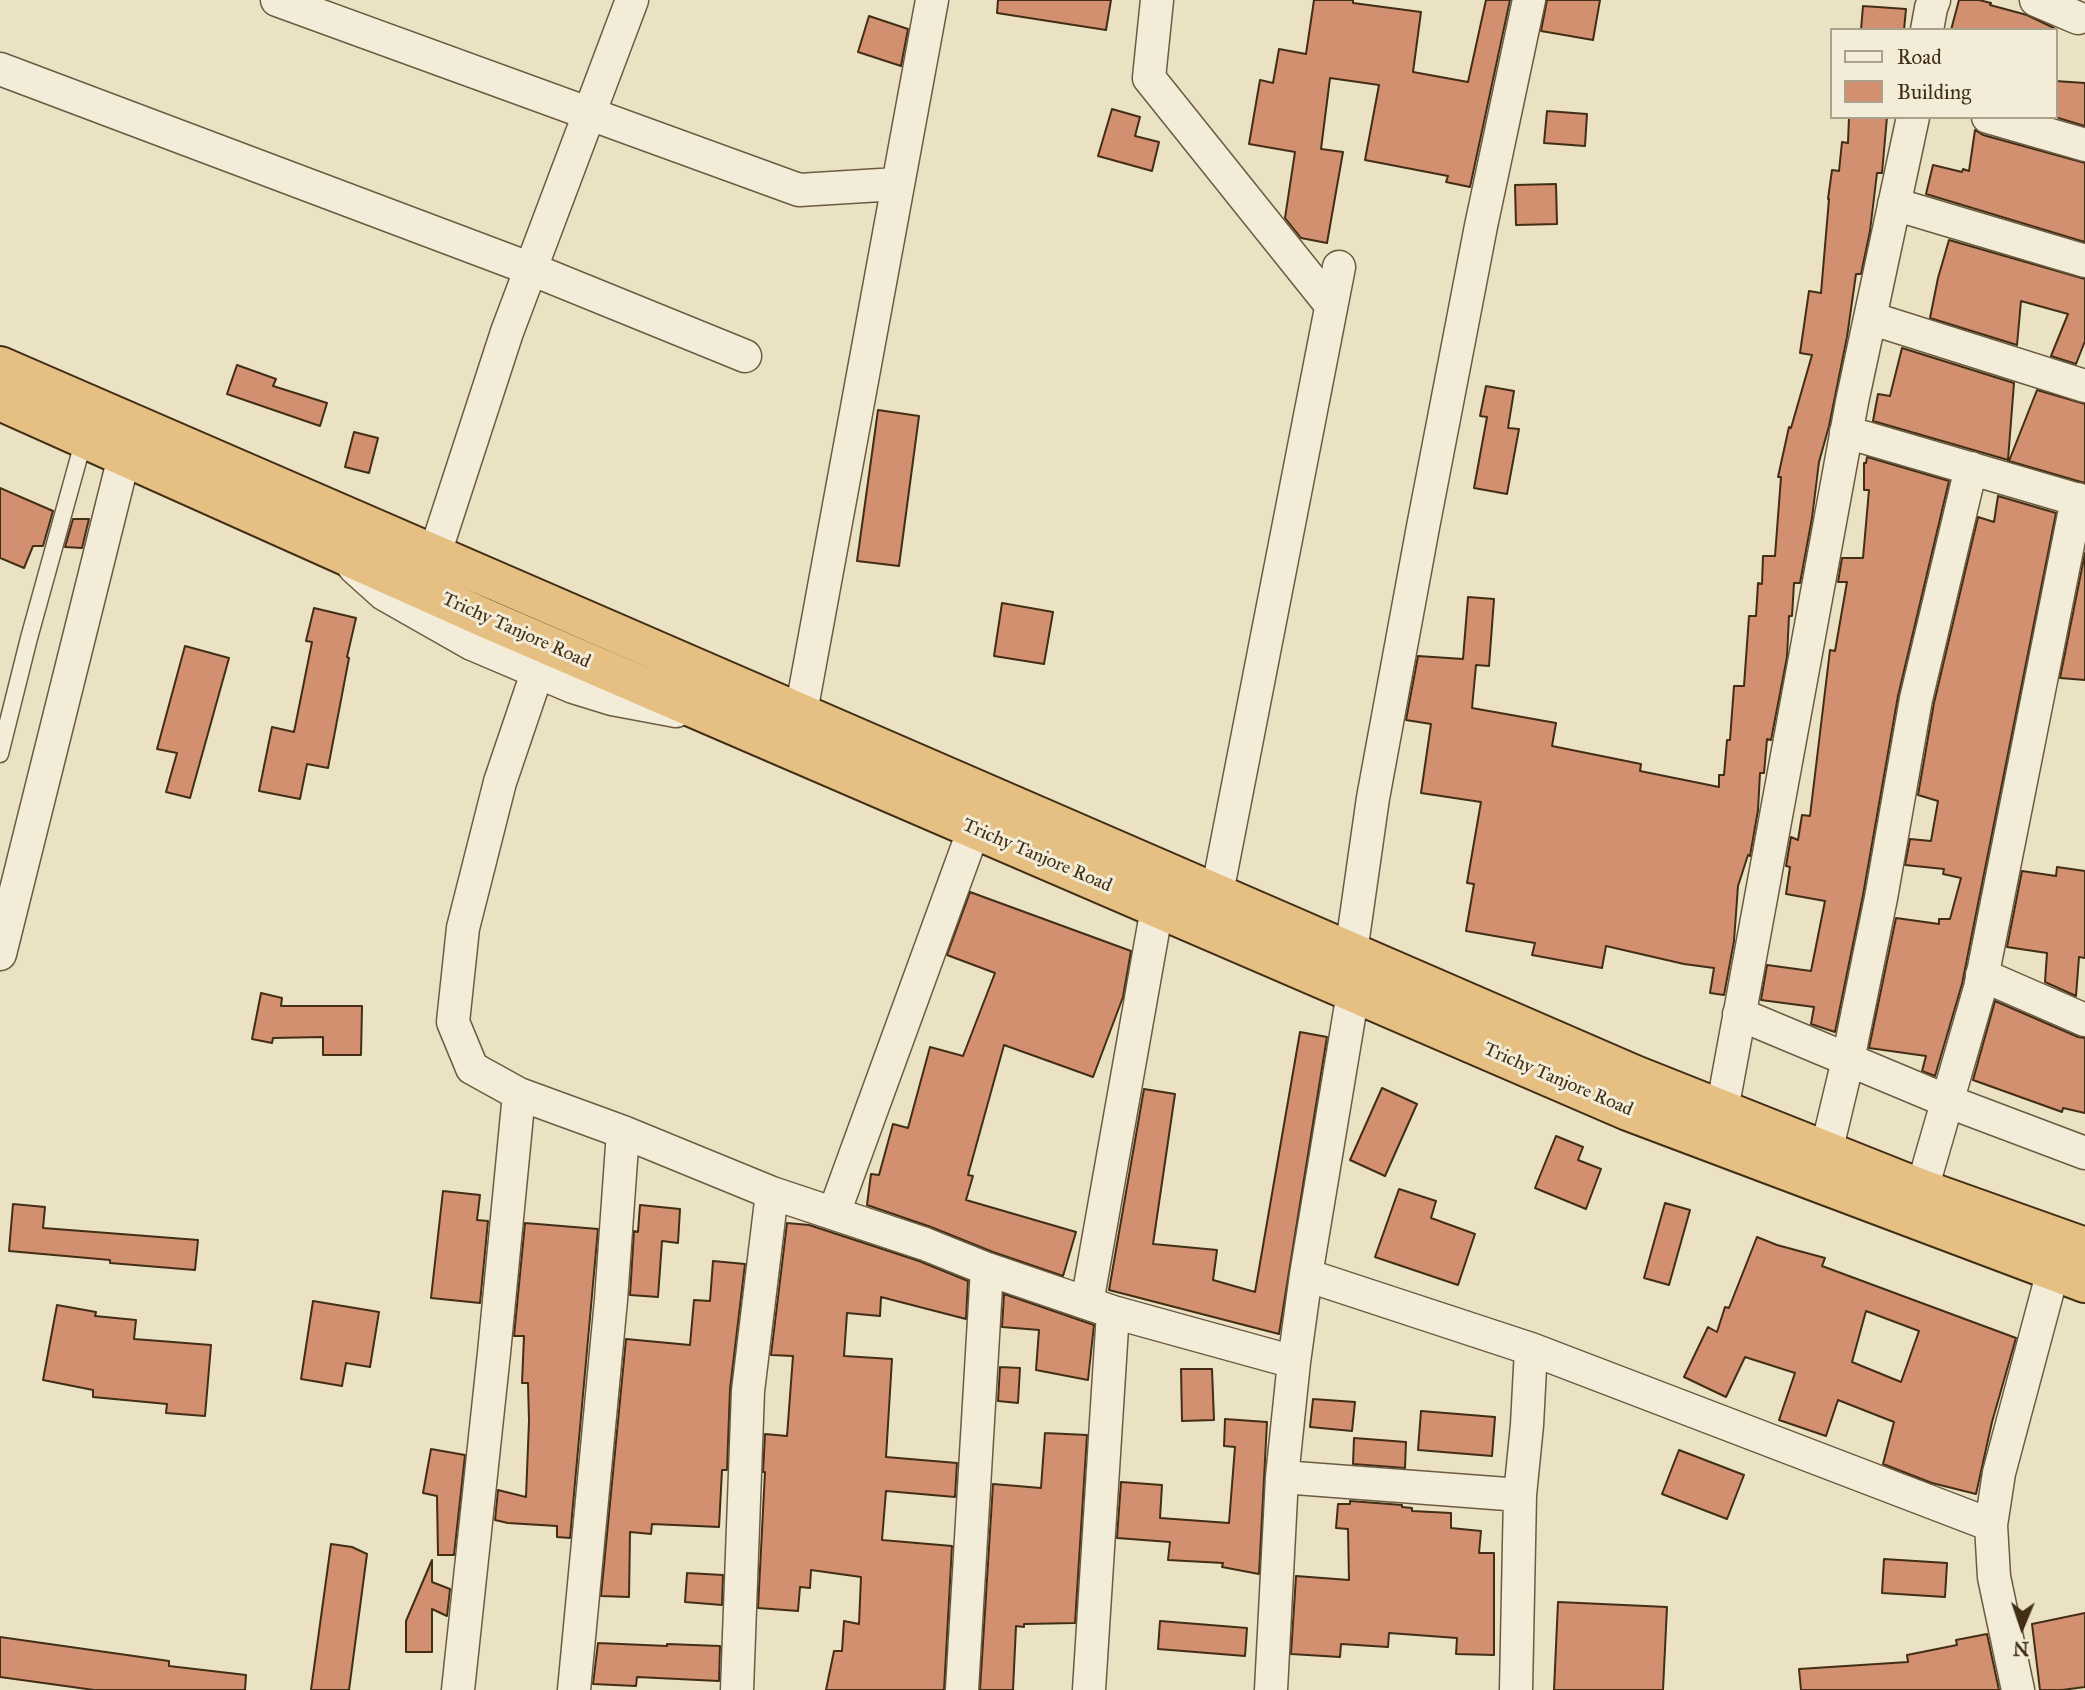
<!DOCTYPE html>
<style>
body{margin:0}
#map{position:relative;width:2085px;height:1690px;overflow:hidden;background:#ebe1c3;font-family:"IM FELL Great Primer",serif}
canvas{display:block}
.legend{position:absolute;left:1830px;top:28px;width:228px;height:91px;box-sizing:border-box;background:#f2ecd8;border:2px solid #aba08a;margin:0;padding:9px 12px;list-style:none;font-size:21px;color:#412e15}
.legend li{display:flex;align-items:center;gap:14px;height:35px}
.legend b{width:35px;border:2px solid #aba08a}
.north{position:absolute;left:1987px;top:1592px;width:70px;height:70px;-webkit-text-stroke:5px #f2ecd8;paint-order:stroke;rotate:182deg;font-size:19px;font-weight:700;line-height:28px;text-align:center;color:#412e15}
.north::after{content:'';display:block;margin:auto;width:24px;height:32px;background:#412e15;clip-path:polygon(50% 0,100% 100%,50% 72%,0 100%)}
</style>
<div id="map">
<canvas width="2085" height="1690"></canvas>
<ul class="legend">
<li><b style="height:9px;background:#f2ecd8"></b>Road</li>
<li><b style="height:19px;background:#d29070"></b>Building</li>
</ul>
<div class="north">N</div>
</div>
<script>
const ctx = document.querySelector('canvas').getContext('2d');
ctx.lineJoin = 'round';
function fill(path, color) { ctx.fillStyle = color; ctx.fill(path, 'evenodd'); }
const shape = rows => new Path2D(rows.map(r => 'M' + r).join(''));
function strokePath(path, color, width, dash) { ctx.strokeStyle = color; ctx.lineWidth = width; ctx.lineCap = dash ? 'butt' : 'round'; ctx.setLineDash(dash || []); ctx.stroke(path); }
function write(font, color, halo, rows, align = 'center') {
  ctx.font = font + ' "IM FELL Great Primer",serif'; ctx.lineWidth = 6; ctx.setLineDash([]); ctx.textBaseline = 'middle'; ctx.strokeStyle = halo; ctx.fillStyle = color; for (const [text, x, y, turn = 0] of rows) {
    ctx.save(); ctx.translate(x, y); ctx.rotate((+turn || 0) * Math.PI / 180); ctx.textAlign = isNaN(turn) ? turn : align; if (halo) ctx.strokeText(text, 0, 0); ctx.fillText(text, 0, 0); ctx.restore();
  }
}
const building = shape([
 [998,0,1111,0,1106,30,997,13,998,0],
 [1314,0,1353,0,1353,3,1421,12,1413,72,1468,82,1486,0,1510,0,1470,187,1446,182,1448,176,1365,160,1379,85,1330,78,1321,149,1343,152,1327,243,1301,238,1285,218,1295,152,1249,144,1260,80,1273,83,1279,49,1306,54,1314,0],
 [1547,0,1600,0,1593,40,1541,31,1547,0],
 [1959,0,1979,0,1991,3,1990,5,2027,15,2054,28,2053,30,1951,30,1959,0],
 [1863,6,1906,9,1904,30,1861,30,1863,6],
 [869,16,908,29,901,66,858,52,869,16],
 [2055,81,2085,83,2085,126,2055,117,2055,81],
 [1112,109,1140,117,1135,136,1159,142,1152,171,1098,156,1112,109],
 [1547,111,1587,114,1585,146,1544,143,1547,111],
 [1849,117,1887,117,1882,173,1877,173,1870,231,1861,274,1856,274,1847,337,1829,426,1819,462,1812,518,1800,583,1794,583,1792,616,1789,616,1787,657,1771,740,1767,739,1764,773,1760,773,1758,810,1750,856,1748,855,1738,886,1734,941,1724,995,1710,993,1714,968,1684,964,1606,946,1602,968,1532,955,1535,943,1466,931,1474,884,1467,883,1481,802,1421,793,1431,724,1406,720,1418,656,1463,659,1468,597,1494,599,1489,666,1476,665,1472,708,1556,723,1552,746,1641,764,1640,771,1719,787,1719,775,1724,775,1727,740,1730,740,1734,686,1744,686,1749,616,1756,616,1758,583,1762,584,1763,556,1775,556,1781,477,1778,477,1789,427,1791,428,1812,355,1800,353,1809,291,1821,293,1829,199,1828,199,1832,170,1839,171,1842,142,1848,143,1849,117],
 [1975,130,1983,135,2085,163,2085,242,1926,194,1933,165,1962,172,1963,169,1969,171,1975,130],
 [1556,184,1557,224,1516,225,1515,185,1556,184],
 [1949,240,2085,279,2085,341,2076,364,2051,356,2068,314,2021,301,2017,345,1930,318,1938,278,1949,240],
 [1902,348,2014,383,2008,460,1873,421,1878,394,1890,396,1902,348],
 [237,365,276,379,273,386,327,403,320,426,227,394,237,365],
 [1486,386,1514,391,1508,428,1519,429,1507,494,1474,488,1487,417,1480,416,1486,386],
 [2037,390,2085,404,2085,483,2009,461,2037,390],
 [878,410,919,416,899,566,857,561,878,410],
 [354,432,378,438,369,473,345,467,354,432],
 [1867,457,1949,481,1898,696,1863,895,1835,1032,1811,1024,1814,1007,1761,1000,1767,965,1811,971,1825,901,1786,894,1790,867,1786,866,1791,837,1798,840,1802,815,1810,816,1830,650,1835,651,1847,582,1838,582,1842,558,1863,558,1869,490,1864,490,1864,463,1866,463,1867,457],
 [0,488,53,511,43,546,33,546,24,568,0,558,0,488],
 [1998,496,2056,513,1962,984,1935,1076,1922,1071,1926,1056,1869,1048,1896,918,1939,924,1939,919,1950,919,1961,878,1943,874,1944,869,1905,865,1910,839,1931,841,1938,801,1918,795,1934,703,1978,517,1994,522,1998,496],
 [73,519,89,519,82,548,65,547,73,519],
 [2085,553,2085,680,2060,678,2085,553],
 [1002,603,1053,612,1044,664,994,656,1002,603],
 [314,608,356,618,347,657,349,658,328,768,307,764,300,799,259,791,272,727,294,732,312,642,306,641,314,608],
 [185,646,229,658,190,798,166,792,177,753,157,749,185,646],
 [2057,867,2085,871,2085,958,2079,957,2076,996,2045,982,2047,953,2007,947,2022,871,2056,876,2057,867],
 [970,892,1131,951,1123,997,1093,1077,1004,1045,968,1175,973,1176,966,1200,1076,1232,1063,1276,993,1252,931,1227,867,1205,871,1174,879,1175,893,1124,908,1128,930,1047,963,1056,995,973,947,955,970,892],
 [261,993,282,998,281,1006,362,1006,361,1055,323,1055,323,1037,273,1038,272,1043,252,1039,261,993],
 [1995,1001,2078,1037,2085,1038,2085,1113,2063,1108,2062,1112,1973,1080,1995,1001],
 [1300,1032,1327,1037,1279,1334,1109,1290,1144,1089,1175,1094,1153,1244,1217,1250,1213,1280,1255,1292,1300,1032],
 [1382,1088,1417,1104,1385,1176,1350,1160,1382,1088],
 [1556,1136,1583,1147,1578,1160,1601,1169,1586,1209,1535,1188,1556,1136],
 [1399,1189,1436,1201,1431,1218,1475,1234,1458,1285,1375,1257,1399,1189],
 [443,1191,480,1195,477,1220,488,1221,480,1303,431,1298,443,1191],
 [1665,1203,1690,1210,1669,1285,1644,1278,1665,1203],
 [13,1204,45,1207,43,1228,198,1240,195,1270,110,1263,110,1260,9,1251,13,1204],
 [640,1205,680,1209,678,1243,662,1241,658,1297,630,1295,634,1231,638,1232,640,1205],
 [525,1223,598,1229,570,1538,557,1537,557,1526,508,1523,495,1520,498,1490,526,1497,529,1421,528,1383,522,1383,524,1336,514,1336,525,1223],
 [787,1223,809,1225,919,1261,968,1281,966,1319,881,1297,880,1316,847,1313,844,1356,892,1359,886,1457,957,1463,955,1497,886,1491,882,1540,952,1546,944,1690,826,1690,834,1651,842,1651,844,1621,859,1624,861,1577,811,1570,810,1588,800,1587,798,1611,758,1608,765,1472,763,1472,765,1434,787,1436,793,1356,771,1355,787,1223],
 [1757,1237,1777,1245,1825,1258,1822,1266,2016,1338,1992,1422,1976,1494,1932,1483,1883,1464,1894,1422,1838,1400,1826,1436,1779,1420,1795,1373,1745,1357,1726,1397,1684,1377,1708,1327,1717,1332,1725,1307,1729,1308,1757,1237],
 [1866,1311,1919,1331,1901,1382,1852,1362,1866,1311],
 [713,1261,745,1264,730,1389,727,1470,722,1470,719,1527,652,1524,651,1534,630,1532,629,1597,601,1596,626,1339,690,1345,694,1300,710,1301,713,1261],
 [1004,1294,1094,1325,1088,1380,1036,1370,1039,1330,1002,1327,1004,1294],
 [313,1301,379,1312,370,1367,346,1363,342,1386,301,1379,313,1301],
 [57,1305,96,1312,95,1316,136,1320,134,1339,211,1345,205,1416,166,1413,167,1404,93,1397,93,1390,43,1380,57,1305],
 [1000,1367,1020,1368,1018,1403,998,1401,1000,1367],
 [1181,1369,1212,1369,1214,1420,1182,1421,1181,1369],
 [1313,1399,1355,1402,1352,1431,1310,1427,1313,1399],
 [1421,1411,1495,1417,1492,1456,1418,1450,1421,1411],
 [1225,1419,1267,1422,1259,1574,1222,1567,1223,1563,1168,1560,1170,1542,1117,1538,1121,1482,1162,1485,1160,1518,1229,1523,1235,1447,1224,1446,1225,1419],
 [1045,1433,1087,1435,1075,1623,1024,1624,1024,1627,1016,1626,1013,1690,980,1690,993,1484,1041,1488,1045,1433],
 [1354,1438,1406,1442,1405,1468,1353,1464,1354,1438],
 [431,1449,465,1455,454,1555,438,1555,437,1496,423,1493,431,1449],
 [1679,1450,1744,1475,1727,1519,1662,1494,1679,1450],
 [1350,1501,1402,1505,1402,1507,1412,1508,1412,1511,1451,1513,1451,1528,1481,1531,1479,1553,1494,1553,1494,1655,1456,1654,1457,1638,1389,1633,1388,1647,1341,1644,1340,1657,1291,1654,1296,1576,1349,1580,1348,1529,1336,1528,1338,1504,1350,1504,1350,1501],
 [331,1544,352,1547,367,1554,349,1690,311,1690,331,1544],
 [1884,1559,1947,1563,1945,1597,1882,1593,1884,1559],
 [432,1560,432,1582,450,1589,447,1616,432,1609,432,1652,406,1652,406,1621,432,1560],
 [687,1573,723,1575,722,1605,685,1602,687,1573],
 [1558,1602,1667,1607,1663,1690,1554,1690,1558,1602],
 [2085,1613,2085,1687,2062,1690,2040,1690,2032,1624,2085,1613],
 [1160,1621,1247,1628,1245,1656,1158,1649,1160,1621],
 [1987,1634,1999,1690,1801,1690,1799,1669,1908,1662,1907,1655,1957,1645,1956,1640,1987,1634],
 [0,1637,169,1661,169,1666,246,1675,245,1690,94,1690,0,1677,0,1637],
 [598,1643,667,1646,667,1644,720,1646,719,1681,637,1677,636,1686,593,1684,598,1643]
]);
fill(building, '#d29070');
strokePath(building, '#412e15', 2);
const service = shape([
 [0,754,29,638,84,439]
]);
const minor = shape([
 [277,0,799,190,897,184],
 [1157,0,1149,78,1331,305],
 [2036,0,2078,18],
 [1927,30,1931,8,1934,0],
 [0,69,531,269,745,356],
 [1988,117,2085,145],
 [1894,204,2085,261],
 [1870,318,2085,386],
 [1846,432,2085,502],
 [435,553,507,332,632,0],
 [354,567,384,594,472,644,573,687,612,699,676,711],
 [537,673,500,782,463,928,453,1022,472,1068,519,1094,623,1132,772,1193,925,1244,987,1269,1113,1312,1294,1362],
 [801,712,932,0],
 [1217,893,1339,267],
 [1351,952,1373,798,1423,527,1481,226,1529,0],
 [0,954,124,457],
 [1982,975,2085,1020],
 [1739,1014,1947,1101,2085,1153],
 [1722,1110,1852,402,1913,117],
 [1826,1152,1848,1060,1881,898,1916,699,1971,468],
 [1922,1189,1980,988,2077,499],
 [834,1213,974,829],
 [1306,1275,1531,1349,1991,1525],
 [1087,1303,1157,908],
 [1282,1477,1520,1495],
 [458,1690,494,1353,519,1094],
 [574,1690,611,1300,623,1132],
 [737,1690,748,1391,772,1193],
 [962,1690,987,1269],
 [1089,1690,1113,1312],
 [1271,1690,1282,1477,1294,1362,1306,1275,1353,993],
 [1516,1690,1520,1495,1527,1425,1531,1349],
 [2018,1690,1994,1577,1991,1525,1999,1473,2053,1271]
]);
const trunk = shape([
 [0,366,1635,1075,1922,1189,2085,1247],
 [0,401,487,619,1628,1111,2085,1283]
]);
strokePath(service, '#6c5b40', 19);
strokePath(minor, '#6c5b40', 35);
strokePath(trunk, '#412e15', 42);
strokePath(service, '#f2ecd8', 16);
strokePath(minor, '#f2ecd8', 32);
strokePath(trunk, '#e6c082', 38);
write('19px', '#412e15', '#f2ecd8', [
 ["Trichy Tanjore Road",516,631,24],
 ["Trichy Tanjore Road",1037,856,23],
 ["Trichy Tanjore Road",1558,1080,23]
]);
</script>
